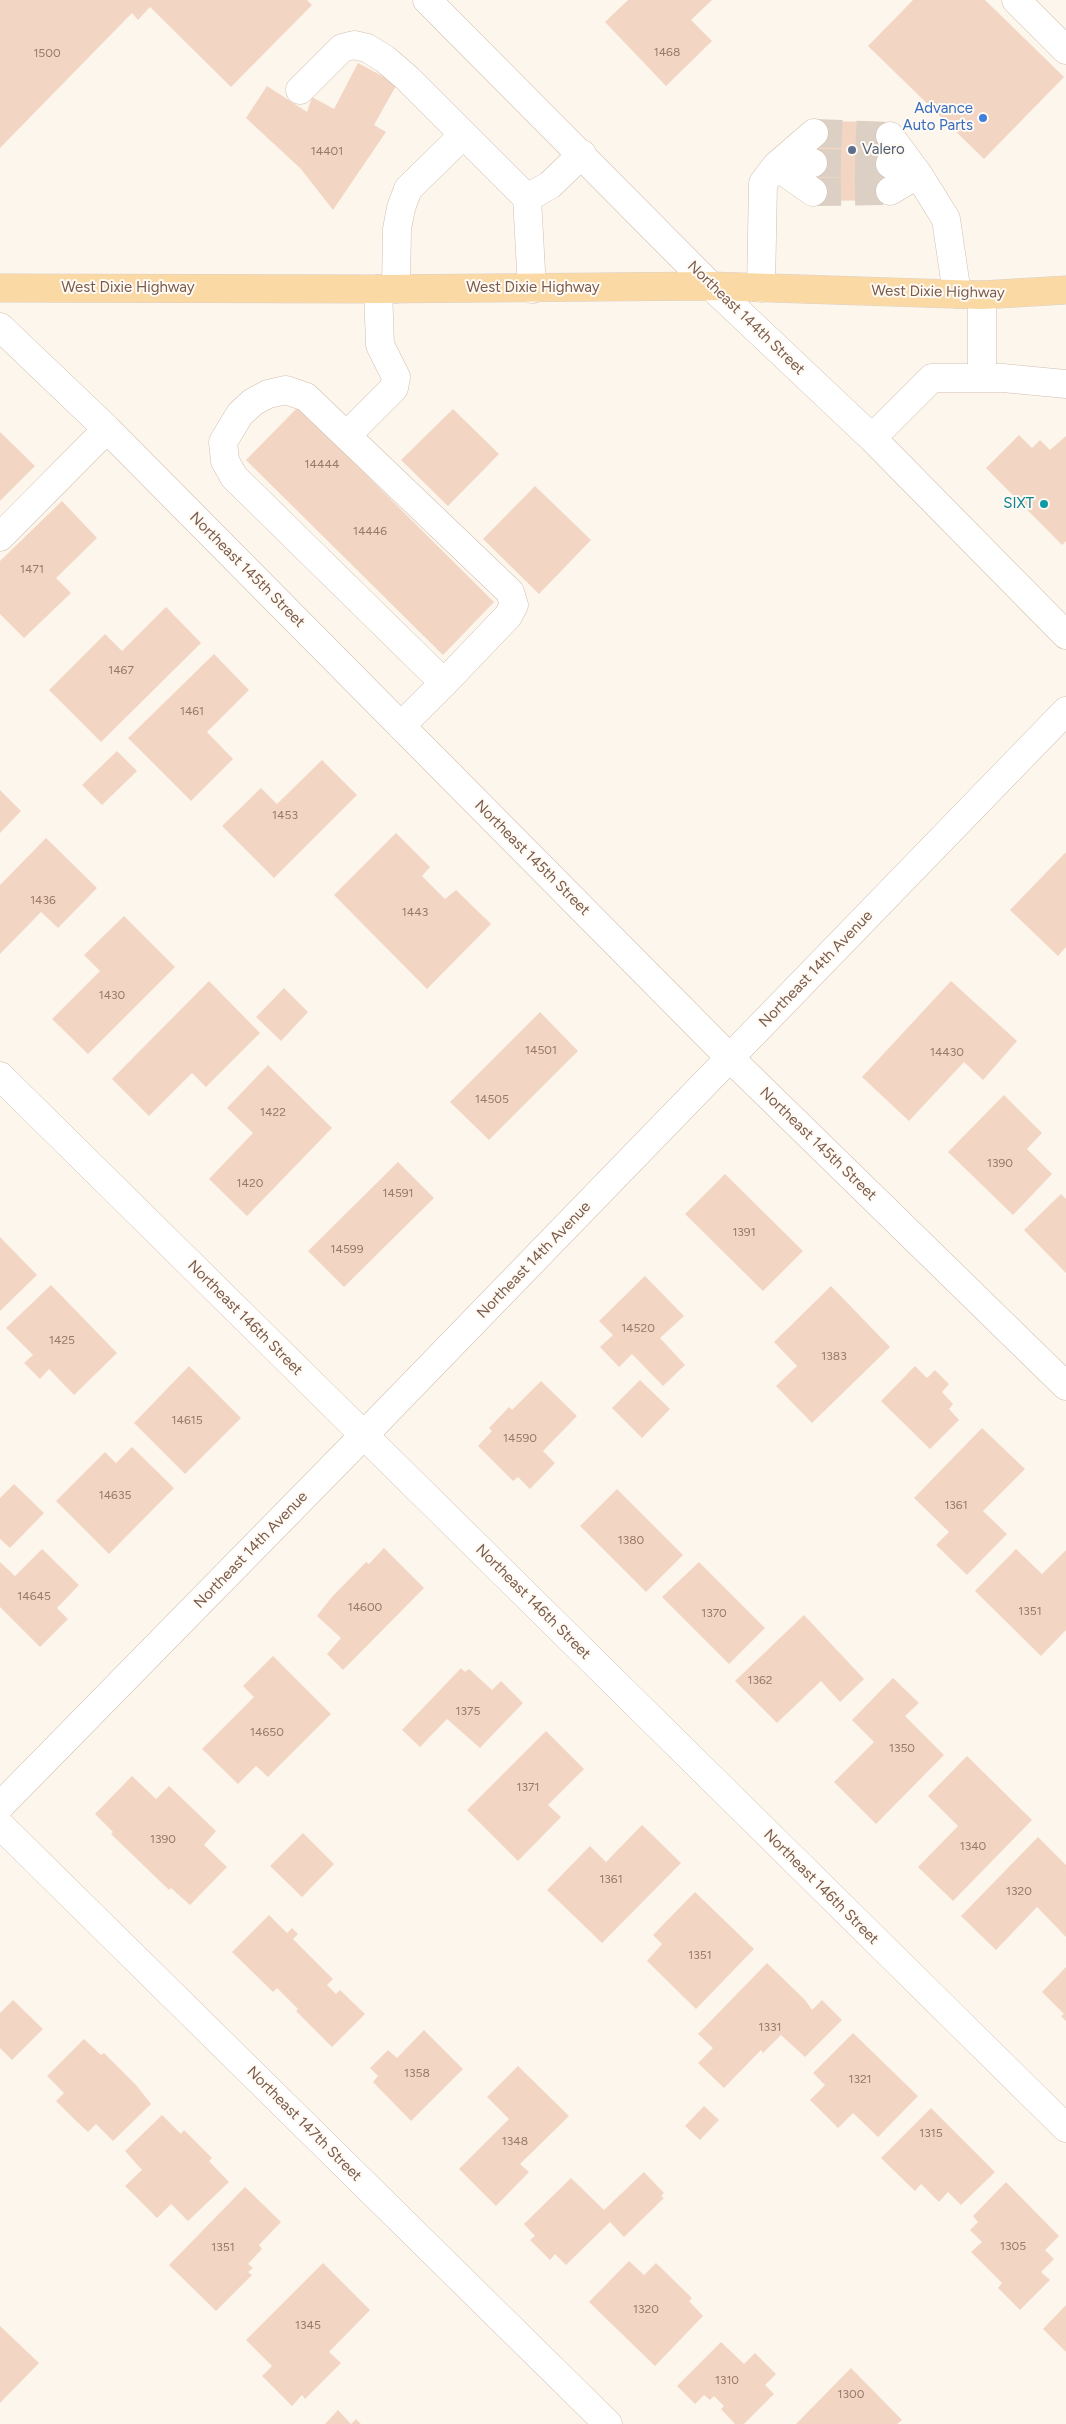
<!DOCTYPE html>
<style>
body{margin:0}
canvas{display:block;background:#fdf6ec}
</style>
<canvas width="1066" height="2424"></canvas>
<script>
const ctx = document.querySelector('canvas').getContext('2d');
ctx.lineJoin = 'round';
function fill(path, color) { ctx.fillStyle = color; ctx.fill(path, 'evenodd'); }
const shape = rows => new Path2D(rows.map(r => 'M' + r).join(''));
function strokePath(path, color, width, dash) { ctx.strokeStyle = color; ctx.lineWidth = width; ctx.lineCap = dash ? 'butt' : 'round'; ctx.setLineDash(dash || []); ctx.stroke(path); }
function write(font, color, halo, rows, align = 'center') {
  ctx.font = font + ' Figtree,sans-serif'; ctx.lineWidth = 4; ctx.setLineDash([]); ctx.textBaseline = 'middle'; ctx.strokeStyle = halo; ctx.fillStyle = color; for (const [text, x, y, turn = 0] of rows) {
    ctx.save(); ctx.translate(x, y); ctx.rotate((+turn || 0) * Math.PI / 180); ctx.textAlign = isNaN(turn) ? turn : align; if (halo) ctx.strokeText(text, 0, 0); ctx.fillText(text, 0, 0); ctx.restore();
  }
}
fill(shape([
 [0,0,307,0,312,5,231,87,150,7,138,20,132,13,0,148],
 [628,0,712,0,691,20,712,41,666,86,605,22],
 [913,0,985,0,1064,77,984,159,868,46],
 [358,63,397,84,374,125,386,132,333,210,301,169,246,118,267,86,307,112,312,97,334,109],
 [814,121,890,122,890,200,813,201],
 [298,407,494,602,443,655,246,460],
 [453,409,499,454,448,506,401,460],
 [0,432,35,466,0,501],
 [1019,435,1032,448,1040,440,1050,450,1066,436,1066,541,1062,545,986,468],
 [535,486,591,540,539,594,483,539],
 [62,501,97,538,56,578,71,593,24,638,0,614,0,561],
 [166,607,201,643,101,742,49,690,105,634,122,651],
 [214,654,249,690,207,732,233,759,191,801,128,738],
 [117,751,137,771,102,805,82,785],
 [322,760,357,795,274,878,222,826,261,788,277,804],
 [0,790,21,811,0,833],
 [396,833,430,867,422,876,445,899,456,890,491,924,427,989,334,895],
 [46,838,97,888,58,928,41,912,0,954,0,885],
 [1066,852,1066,947,1058,956,1010,910],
 [124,916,175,967,88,1054,52,1019,100,971,84,955],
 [209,981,260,1033,206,1087,192,1073,149,1116,112,1079],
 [951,981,1017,1041,983,1080,964,1062,909,1121,862,1077],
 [284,988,308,1012,281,1041,256,1017],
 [540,1012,578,1051,489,1140,450,1102],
 [268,1065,332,1128,247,1216,209,1179,253,1133,227,1108],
 [1004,1095,1042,1133,1027,1149,1052,1174,1013,1215,948,1152],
 [398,1162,434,1198,344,1287,308,1251],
 [725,1174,803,1251,763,1291,685,1214],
 [1061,1194,1066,1199,1066,1273,1024,1230],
 [0,1237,37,1275,0,1311],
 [645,1276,684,1316,660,1338,685,1365,663,1386,632,1354,619,1367,600,1347,613,1335,599,1321],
 [51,1285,117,1353,74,1395,49,1369,40,1379,24,1363,33,1355,6,1328],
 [831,1286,890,1347,812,1423,776,1386,797,1366,774,1342],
 [189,1366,241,1418,185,1474,134,1423],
 [915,1366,927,1378,935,1370,949,1384,942,1392,953,1404,949,1409,959,1420,930,1449,881,1401],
 [640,1380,670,1409,642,1438,612,1408],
 [541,1381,577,1416,543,1451,555,1463,530,1489,518,1477,513,1481,478,1446,492,1431,489,1428,509,1407,512,1410],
 [982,1428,1025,1469,983,1511,1007,1534,967,1575,936,1545,949,1532,914,1498],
 [132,1447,174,1488,109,1554,56,1501,105,1452,116,1463],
 [14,1484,44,1513,10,1548,0,1539,0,1498],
 [617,1489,683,1555,646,1592,580,1526],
 [384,1548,424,1588,343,1670,327,1654,341,1638,317,1616,331,1598,366,1562,369,1564],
 [42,1549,79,1585,57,1608,68,1619,40,1647,0,1607,0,1562,15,1576],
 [1016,1549,1042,1574,1066,1550,1066,1630,1041,1656,975,1591],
 [699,1562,765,1628,729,1664,662,1597],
 [804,1615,864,1679,840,1702,821,1681,777,1723,735,1681],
 [273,1656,331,1714,268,1777,256,1766,238,1784,202,1749,254,1697,243,1686],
 [461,1668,465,1672,469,1669,492,1690,501,1681,523,1703,480,1748,447,1719,420,1747,402,1730],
 [893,1678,919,1703,905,1716,944,1755,876,1824,834,1782,874,1742,852,1720],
 [546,1731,584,1769,548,1805,561,1817,518,1861,467,1810],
 [967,1756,1032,1820,953,1901,918,1867,958,1826,928,1796],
 [132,1776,156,1799,169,1786,216,1831,204,1845,227,1867,190,1905,171,1888,169,1890,111,1834,113,1832,95,1814],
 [642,1825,681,1863,602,1943,547,1890,590,1846,606,1862],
 [303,1833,334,1864,302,1897,270,1866],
 [1038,1837,1066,1865,1066,1937,1037,1907,996,1950,961,1916],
 [695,1892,754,1949,696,2009,647,1961,662,1944,653,1935],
 [269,1915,287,1933,292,1928,298,1934,293,1939,333,1979,327,1985,336,1994,340,1990,365,2014,332,2047,296,2011,298,2009,277,1988,273,1992,232,1952],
 [767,1963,805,2000,812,2010,822,2000,842,2020,805,2057,781,2035,763,2053,761,2050,724,2088,698,2063,713,2048,698,2034],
 [1066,1967,1066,2021,1061,2016,1064,2014,1042,1992],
 [13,2000,43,2029,12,2060,0,2048,0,2013],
 [424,2030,463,2069,411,2121,373,2082,378,2076,370,2068,388,2050,397,2058],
 [853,2033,918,2096,878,2137,853,2113,838,2128,810,2100,825,2085,813,2073],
 [84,2039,101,2055,104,2053,136,2085,151,2104,113,2141,96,2124,88,2132,72,2117,56,2101,64,2093,47,2076],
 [518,2066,569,2116,520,2164,529,2172,496,2206,459,2169,509,2119,487,2097],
 [704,2106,719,2120,700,2140,685,2126],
 [931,2108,995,2172,961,2205,948,2192,939,2202,921,2184,915,2191,881,2158],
 [162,2115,181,2134,184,2130,212,2158,209,2161,229,2182,188,2221,171,2204,157,2218,125,2186,142,2170,125,2151],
 [644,2172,664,2193,661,2196,664,2198,624,2237,610,2222,566,2265,555,2254,550,2260,530,2240,535,2236,524,2224,571,2178,604,2210],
 [1006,2182,1059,2236,1045,2250,1054,2259,1041,2272,1050,2280,1020,2310,998,2288,1002,2283,971,2252,982,2242,970,2230,978,2222,973,2216],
 [245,2187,281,2222,259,2245,262,2249,248,2264,253,2268,248,2272,252,2275,216,2311,169,2265],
 [629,2261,644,2275,656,2263,692,2298,689,2301,703,2316,655,2366,589,2302],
 [323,2263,370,2310,329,2352,341,2363,305,2399,302,2395,292,2406,262,2376,272,2366,246,2340],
 [1066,2305,1066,2352,1043,2329],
 [0,2326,39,2363,0,2403],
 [721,2342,744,2364,755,2353,776,2374,765,2385,774,2394,744,2424,735,2424,721,2409,724,2406,714,2396,710,2400,704,2395,695,2404,677,2386],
 [851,2368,902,2420,897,2424,796,2424],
 [338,2410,351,2424,356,2419,361,2424,325,2424]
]), '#f3d5c3');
strokePath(shape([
 [814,133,890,136],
 [813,163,890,164],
 [813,192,890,191]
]), '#dcd0c4', 28, [28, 14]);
const minor = shape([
 [427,0,711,286,872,438,1066,635],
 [1016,0,1066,50],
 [300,90,342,48,354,45,367,48,385,59,407,78,527,198,550,185,582,154],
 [890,136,918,174,890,191],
 [890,164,918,174,946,219,957,294],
 [813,192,776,166,814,133],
 [527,198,532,289],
 [761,288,763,183,776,166,813,163],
 [396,289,397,229,401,208,408,189,463,135],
 [982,295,982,378],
 [0,327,107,429,730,1058,1066,1386],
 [347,435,394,388,396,377,380,345,378,289],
 [872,438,932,378,1003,378,1066,384],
 [0,537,107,429],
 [401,726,444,683,508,616,514,605,510,592,306,397,286,390,268,394,253,402,240,414,223,442,225,461,234,477,444,683],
 [0,1076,1066,2128],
 [0,1806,364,1435,1066,711],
 [0,1825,608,2424]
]);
const major = shape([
 [0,288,378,289,711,286,982,295,1066,290]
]);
strokePath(minor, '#d1beb0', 29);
strokePath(major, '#dad1cd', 29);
strokePath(minor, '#fff', 28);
strokePath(major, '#fbd9a5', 28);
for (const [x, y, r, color] of [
 [983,118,5,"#3f7fe0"],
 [852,150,5,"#5c6f8a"],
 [1044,504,5,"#0f9aa8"]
]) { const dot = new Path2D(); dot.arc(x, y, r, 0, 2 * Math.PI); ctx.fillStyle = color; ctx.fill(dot); strokePath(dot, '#fffaf3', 2); }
write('12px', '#987a6a', null, [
 ["1468",667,52],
 ["1500",47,53],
 ["14401",327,151],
 ["14444",322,464],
 ["14446",370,531],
 ["1471",32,569],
 ["1467",121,670],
 ["1461",192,711],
 ["1453",285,815],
 ["1436",43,900],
 ["1443",415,912],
 ["1430",112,995],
 ["14501",541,1050],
 ["14430",947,1052],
 ["14505",492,1099],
 ["1422",273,1112],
 ["1390",1000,1163],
 ["1420",250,1183],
 ["14591",398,1193],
 ["1391",744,1232],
 ["14599",347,1249],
 ["14520",638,1328],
 ["1425",62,1340],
 ["1383",834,1356],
 ["14615",187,1420],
 ["14590",520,1438],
 ["14635",115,1495],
 ["1361",956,1505],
 ["1380",631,1540],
 ["14645",34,1596],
 ["14600",365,1607],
 ["1351",1030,1611],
 ["1370",714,1613],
 ["1362",760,1680],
 ["1375",468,1711],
 ["14650",267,1732],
 ["1350",902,1748],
 ["1371",528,1787],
 ["1390",163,1839],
 ["1340",973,1846],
 ["1361",611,1879],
 ["1320",1019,1891],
 ["1351",700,1955],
 ["1331",770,2027],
 ["1358",417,2073],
 ["1321",860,2079],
 ["1315",931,2133],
 ["1348",515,2141],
 ["1305",1013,2246],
 ["1351",223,2247],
 ["1320",646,2309],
 ["1345",308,2325],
 ["1310",727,2380],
 ["1300",851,2394]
]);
write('15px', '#366cbe', '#fffaf3', [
 ["Advance",973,109],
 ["Auto Parts",973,126]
], 'right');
write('15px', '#4e5e75', '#fffaf3', [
 ["Valero",862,150]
], 'left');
write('15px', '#7a5c4d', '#fffaf3', [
 ["West Dixie Highway",128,288],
 ["West Dixie Highway",533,288],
 ["West Dixie Highway",938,292,1],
 ["Northeast 144th Street",746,318,44],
 ["Northeast 145th Street",247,570,45],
 ["Northeast 145th Street",532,858,45],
 ["Northeast 14th Avenue",816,969,-46],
 ["Northeast 145th Street",818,1144,44],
 ["Northeast 14th Avenue",534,1260,-46],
 ["Northeast 146th Street",245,1318,45],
 ["Northeast 14th Avenue",251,1550,-46],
 ["Northeast 146th Street",533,1602,45],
 ["Northeast 146th Street",821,1887,45],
 ["Northeast 147th Street",304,2124,45]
]);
write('15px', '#0d838f', '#fffaf3', [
 ["SIXT",1034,504]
], 'right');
</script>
